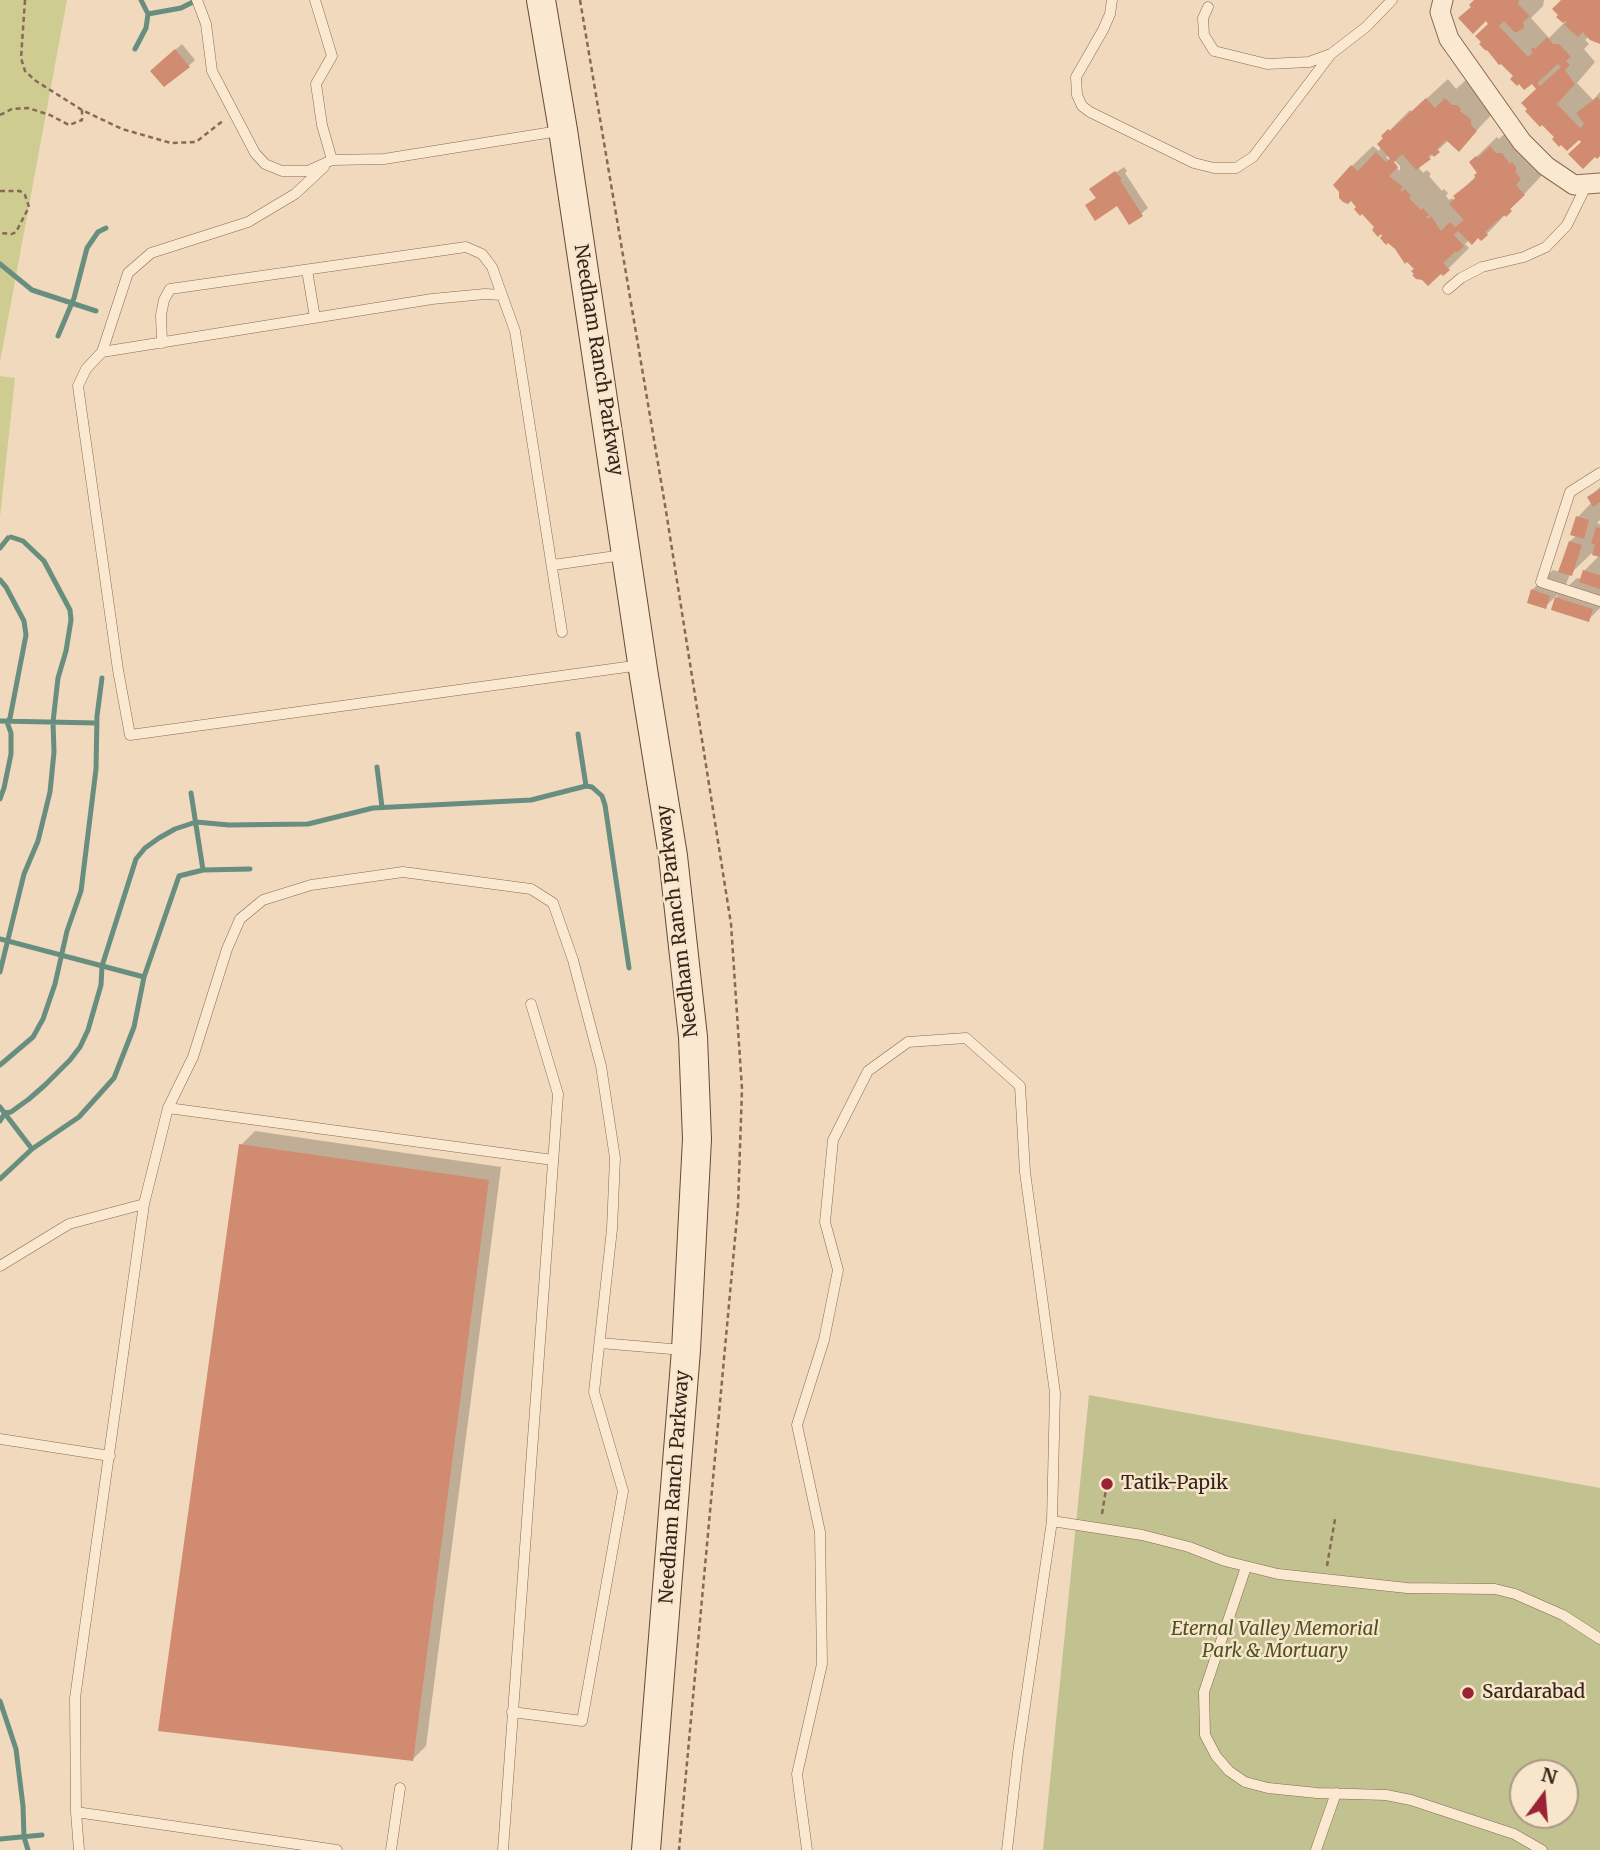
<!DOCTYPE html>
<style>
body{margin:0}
#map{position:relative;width:1600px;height:1850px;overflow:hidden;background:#f0d9bc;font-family:Merriweather,serif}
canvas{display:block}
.north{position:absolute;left:1509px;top:1759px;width:70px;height:70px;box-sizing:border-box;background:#f7e5cc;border:2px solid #aa9885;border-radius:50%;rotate:16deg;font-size:19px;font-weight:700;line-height:28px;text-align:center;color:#36241b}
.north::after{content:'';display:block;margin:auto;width:24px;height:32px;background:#992334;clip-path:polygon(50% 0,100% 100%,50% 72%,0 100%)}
</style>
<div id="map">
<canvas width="1600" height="1850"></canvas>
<div class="north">N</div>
</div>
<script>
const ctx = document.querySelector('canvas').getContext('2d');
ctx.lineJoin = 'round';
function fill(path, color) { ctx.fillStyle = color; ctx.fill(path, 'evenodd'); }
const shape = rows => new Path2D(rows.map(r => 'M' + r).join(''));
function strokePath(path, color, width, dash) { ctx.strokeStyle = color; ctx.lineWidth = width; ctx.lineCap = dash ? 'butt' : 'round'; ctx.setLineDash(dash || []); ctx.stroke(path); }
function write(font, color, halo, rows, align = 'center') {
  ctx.font = font + ' Merriweather,serif'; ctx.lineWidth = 5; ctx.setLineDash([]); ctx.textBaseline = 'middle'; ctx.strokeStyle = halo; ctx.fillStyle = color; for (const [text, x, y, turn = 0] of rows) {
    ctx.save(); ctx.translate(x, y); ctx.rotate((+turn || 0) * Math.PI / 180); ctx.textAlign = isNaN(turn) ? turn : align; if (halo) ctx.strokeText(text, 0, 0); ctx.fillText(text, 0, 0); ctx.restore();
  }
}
fill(shape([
 [0,0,67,0,0,362],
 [0,376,15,378,0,517]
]), '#cecc90');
fill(shape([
 [1089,1395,1600,1488,1600,1850,1043,1850],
 [1523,1773,1565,1773,1565,1815,1523,1815]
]), '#c2c190');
fill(shape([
 [1478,0,1544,0,1543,6,1531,18,1549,38,1564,23,1554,9,1563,0,1600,0,1600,41,1589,36,1585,40,1589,44,1584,49,1595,62,1577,83,1593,100,1600,92,1600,154,1579,137,1557,137,1538,88,1532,81,1515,76],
 [182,44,195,60,183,71,158,65],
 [1448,79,1456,89,1467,79,1496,110,1459,149,1449,140,1421,165,1419,168,1423,173,1427,170,1431,174,1429,176,1442,191,1444,189,1448,193,1446,196,1449,200,1452,198,1454,201,1456,196,1479,173,1471,162,1497,137,1499,139,1512,127,1544,173,1487,234,1469,240,1465,244,1469,248,1443,274,1416,268,1359,207,1352,166,1373,146,1379,151,1385,138,1384,136,1410,110,1412,112],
 [1389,155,1400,166,1400,171,1386,157],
 [1124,167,1127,171,1125,173,1148,208,1130,223,1117,204,1087,206,1097,197,1092,189],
 [1600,487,1600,520,1597,523,1600,524,1600,608,1588,620,1553,609,1558,594,1545,607,1532,590,1553,570,1560,572,1570,541,1577,535,1578,517,1592,502,1589,497],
 [1592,553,1600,555,1585,570,1582,579,1577,578,1564,590,1570,574],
 [255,1131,501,1167,426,1746,412,1760,241,1145]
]), '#0003');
strokePath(shape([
 [141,0,148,14],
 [135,49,146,28,148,14,181,8,197,0],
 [0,264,32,290,96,311],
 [58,336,74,298,87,248,98,232,106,228],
 [0,548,8,538],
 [0,580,6,587,24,621,26,635,10,718,7,722,11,733,11,754,4,788,0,799],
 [0,721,96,723],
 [578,734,586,786],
 [377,767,382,807],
 [191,793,203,870],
 [0,939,144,977],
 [0,972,24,874,38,841,50,792,54,752,53,722,58,678,66,651,71,620,70,610,44,561,23,541,11,537],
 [0,1065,33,1037,43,1019,55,984,67,931,81,891,96,769,97,716,102,678],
 [0,1107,32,1149],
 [0,1121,5,1113,11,1112,29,1099,45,1085,70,1060,80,1047,88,1030,101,985,102,966,136,859,145,848,159,838,175,829,196,822,229,825,308,824,373,808,531,800,586,786,592,787,602,796,605,805,629,968],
 [0,1179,32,1149,79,1117,114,1078,134,1027,144,977,179,876,203,870,250,869],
 [0,1701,16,1749,23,1806,24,1837,28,1850],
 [0,1839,42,1835]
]), '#688e7f', 5);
fill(shape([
 [1474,0,1519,0,1518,4,1530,16,1523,22,1524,28,1515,33,1504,21,1499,26,1528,57,1533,52,1531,49,1533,47,1535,49,1547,37,1553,44,1559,44,1571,57,1566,61,1570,65,1565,70,1575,84,1557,104,1580,128,1584,124,1576,113,1597,97,1600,100,1600,156,1597,159,1595,157,1583,169,1568,154,1581,142,1579,140,1567,151,1561,145,1559,147,1552,139,1554,137,1542,125,1540,127,1525,111,1527,109,1521,103,1536,89,1532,84,1524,90,1519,84,1517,86,1510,79,1513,76,1501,64,1499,65,1487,50,1486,51,1479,44,1481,42,1475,36,1488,24,1486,21,1473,34,1458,18,1471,7,1469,5],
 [1558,64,1561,67,1540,86,1537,83],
 [1561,0,1600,0,1600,44,1590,40,1583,32,1578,37,1564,25,1567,22,1565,21,1563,23,1556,17,1558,15,1552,9],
 [175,49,190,67,164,87,150,71],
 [1426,98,1435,108,1445,98,1452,105,1457,105,1461,109,1460,111,1471,119,1471,125,1477,131,1459,152,1446,140,1437,149,1440,152,1434,157,1431,154,1428,156,1431,159,1416,170,1402,154,1394,162,1398,167,1389,176,1403,187,1400,190,1402,192,1405,189,1411,196,1409,198,1421,210,1423,208,1429,215,1426,217,1428,219,1431,216,1441,231,1450,222,1455,227,1464,220,1449,204,1455,198,1453,196,1476,178,1474,175,1477,173,1469,162,1476,156,1478,158,1490,146,1496,153,1502,153,1510,164,1512,162,1516,167,1516,173,1521,179,1516,185,1525,195,1510,209,1512,211,1506,217,1504,215,1485,232,1488,235,1481,241,1478,238,1472,245,1458,231,1454,235,1464,246,1457,253,1456,251,1443,263,1450,270,1443,276,1441,274,1428,286,1422,280,1416,279,1412,275,1414,274,1411,271,1414,269,1407,262,1405,264,1395,249,1388,243,1386,245,1380,238,1382,236,1381,234,1378,237,1372,230,1374,227,1362,214,1360,216,1354,209,1356,207,1351,201,1348,204,1343,202,1339,198,1339,192,1333,185,1351,165,1358,171,1376,152,1386,162,1390,159,1377,144,1383,138,1381,136,1388,129,1390,131],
 [1115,171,1122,179,1120,180,1143,216,1129,225,1117,206,1095,221,1085,205,1096,198,1089,189],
 [1600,489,1600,502,1593,507,1587,497],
 [1576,516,1589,520,1584,539,1570,535],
 [1596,527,1600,528,1600,557,1592,555,1595,545,1591,543],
 [1569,541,1582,545,1572,576,1558,572],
 [1583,570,1600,575,1600,589,1579,582],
 [1531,589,1550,596,1546,609,1527,603],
 [1555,597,1593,609,1589,622,1551,610],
 [239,1144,489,1180,413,1761,158,1731]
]), '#d08b70');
const lane = shape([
 [197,0,206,24,212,71,255,153,265,164,282,171,308,171,332,160,384,159,559,131],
 [315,0,332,56,316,84,322,125,332,160],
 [1112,0,1110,14,1103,30,1076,77,1077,95,1082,106,1090,112,1194,163,1214,168,1236,168,1253,157,1331,54],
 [1208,7,1203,18,1204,35,1214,51,1267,64,1309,62,1331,54,1366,27,1392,0],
 [307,270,315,318],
 [1448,289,1461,278,1482,267,1524,257,1546,247,1567,225,1587,184],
 [162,343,161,315,164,300,170,289,466,247,482,254,492,267,502,295],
 [102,352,128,273,151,253,248,222,295,194,324,167],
 [1600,473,1570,492,1541,582,1600,601],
 [553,565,623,555],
 [562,632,515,331,502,295,485,294,432,299,102,352,86,369,78,386,118,670,130,735,641,665],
 [168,1108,553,1160],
 [0,1266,69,1224,144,1204],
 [600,1343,683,1350],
 [0,1439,110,1456],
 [1052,1521,1142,1535,1189,1547,1225,1561,1278,1574,1407,1588,1495,1589,1515,1594,1563,1615,1600,1639],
 [1246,1567,1204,1692,1205,1735,1216,1756,1229,1771,1245,1782,1268,1788,1317,1793,1386,1795,1411,1800,1514,1834,1542,1850],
 [76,1812,337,1850],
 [79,1850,76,1812,75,1698,144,1204,168,1108,193,1057,227,949,240,919,263,900,311,885,403,872,531,889,553,903,573,960,601,1066,615,1158,612,1229,594,1392,623,1491,582,1721,512,1712],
 [391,1850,400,1788],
 [503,1850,558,1094,531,1004],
 [807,1850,797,1774,822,1664,820,1532,797,1425,824,1340,838,1270,825,1222,833,1140,868,1071,908,1042,966,1038,1020,1086,1025,1172,1055,1393,1052,1521,1018,1753,1007,1850],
 [1316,1850,1336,1793]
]);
const street = shape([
 [1443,0,1440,12,1449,39,1522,142,1546,166,1574,185,1600,183]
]);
const secondary = shape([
 [541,0,563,130,644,676,673,856,693,1037,697,1139,686,1350,646,1850]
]);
strokePath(lane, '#886955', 11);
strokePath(street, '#886955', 21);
strokePath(secondary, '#694a39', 30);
strokePath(shape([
 [25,0,21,58,25,71,36,81,82,110,122,129,171,143,196,142,224,120],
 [580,0,666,511,731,924,742,1089,738,1206,679,1850],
 [0,115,12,109,28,108,50,115,69,125,82,120,82,110],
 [0,191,20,191,25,195,29,207,16,232,12,234,0,233],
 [1102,1514,1106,1489],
 [1327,1566,1335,1519]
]), '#886955', 2.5, [5, 3.5]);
strokePath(lane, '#fae8d0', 10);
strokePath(street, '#fae8d0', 19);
strokePath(secondary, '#fae8d0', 28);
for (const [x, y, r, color] of [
 [1107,1484,7,"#992334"],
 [1468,1693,7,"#992334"]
]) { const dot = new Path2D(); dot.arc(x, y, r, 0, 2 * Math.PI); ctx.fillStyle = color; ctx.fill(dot); strokePath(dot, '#f7e5cc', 2.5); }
write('19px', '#36241b', '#f7e5cc', [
 ["Needham Ranch Parkway",598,360,81],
 ["Needham Ranch Parkway",678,921,-97],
 ["Needham Ranch Parkway",675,1487,-86]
]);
write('19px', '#36241b', '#f7e5cc', [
 ["Tatik-Papik",1121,1484],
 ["Sardarabad",1482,1693]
], 'left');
write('italic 19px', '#4e5420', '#f7e5cc', [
 ["Eternal Valley Memorial",1275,1630],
 ["Park & Mortuary",1275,1652]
]);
</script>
